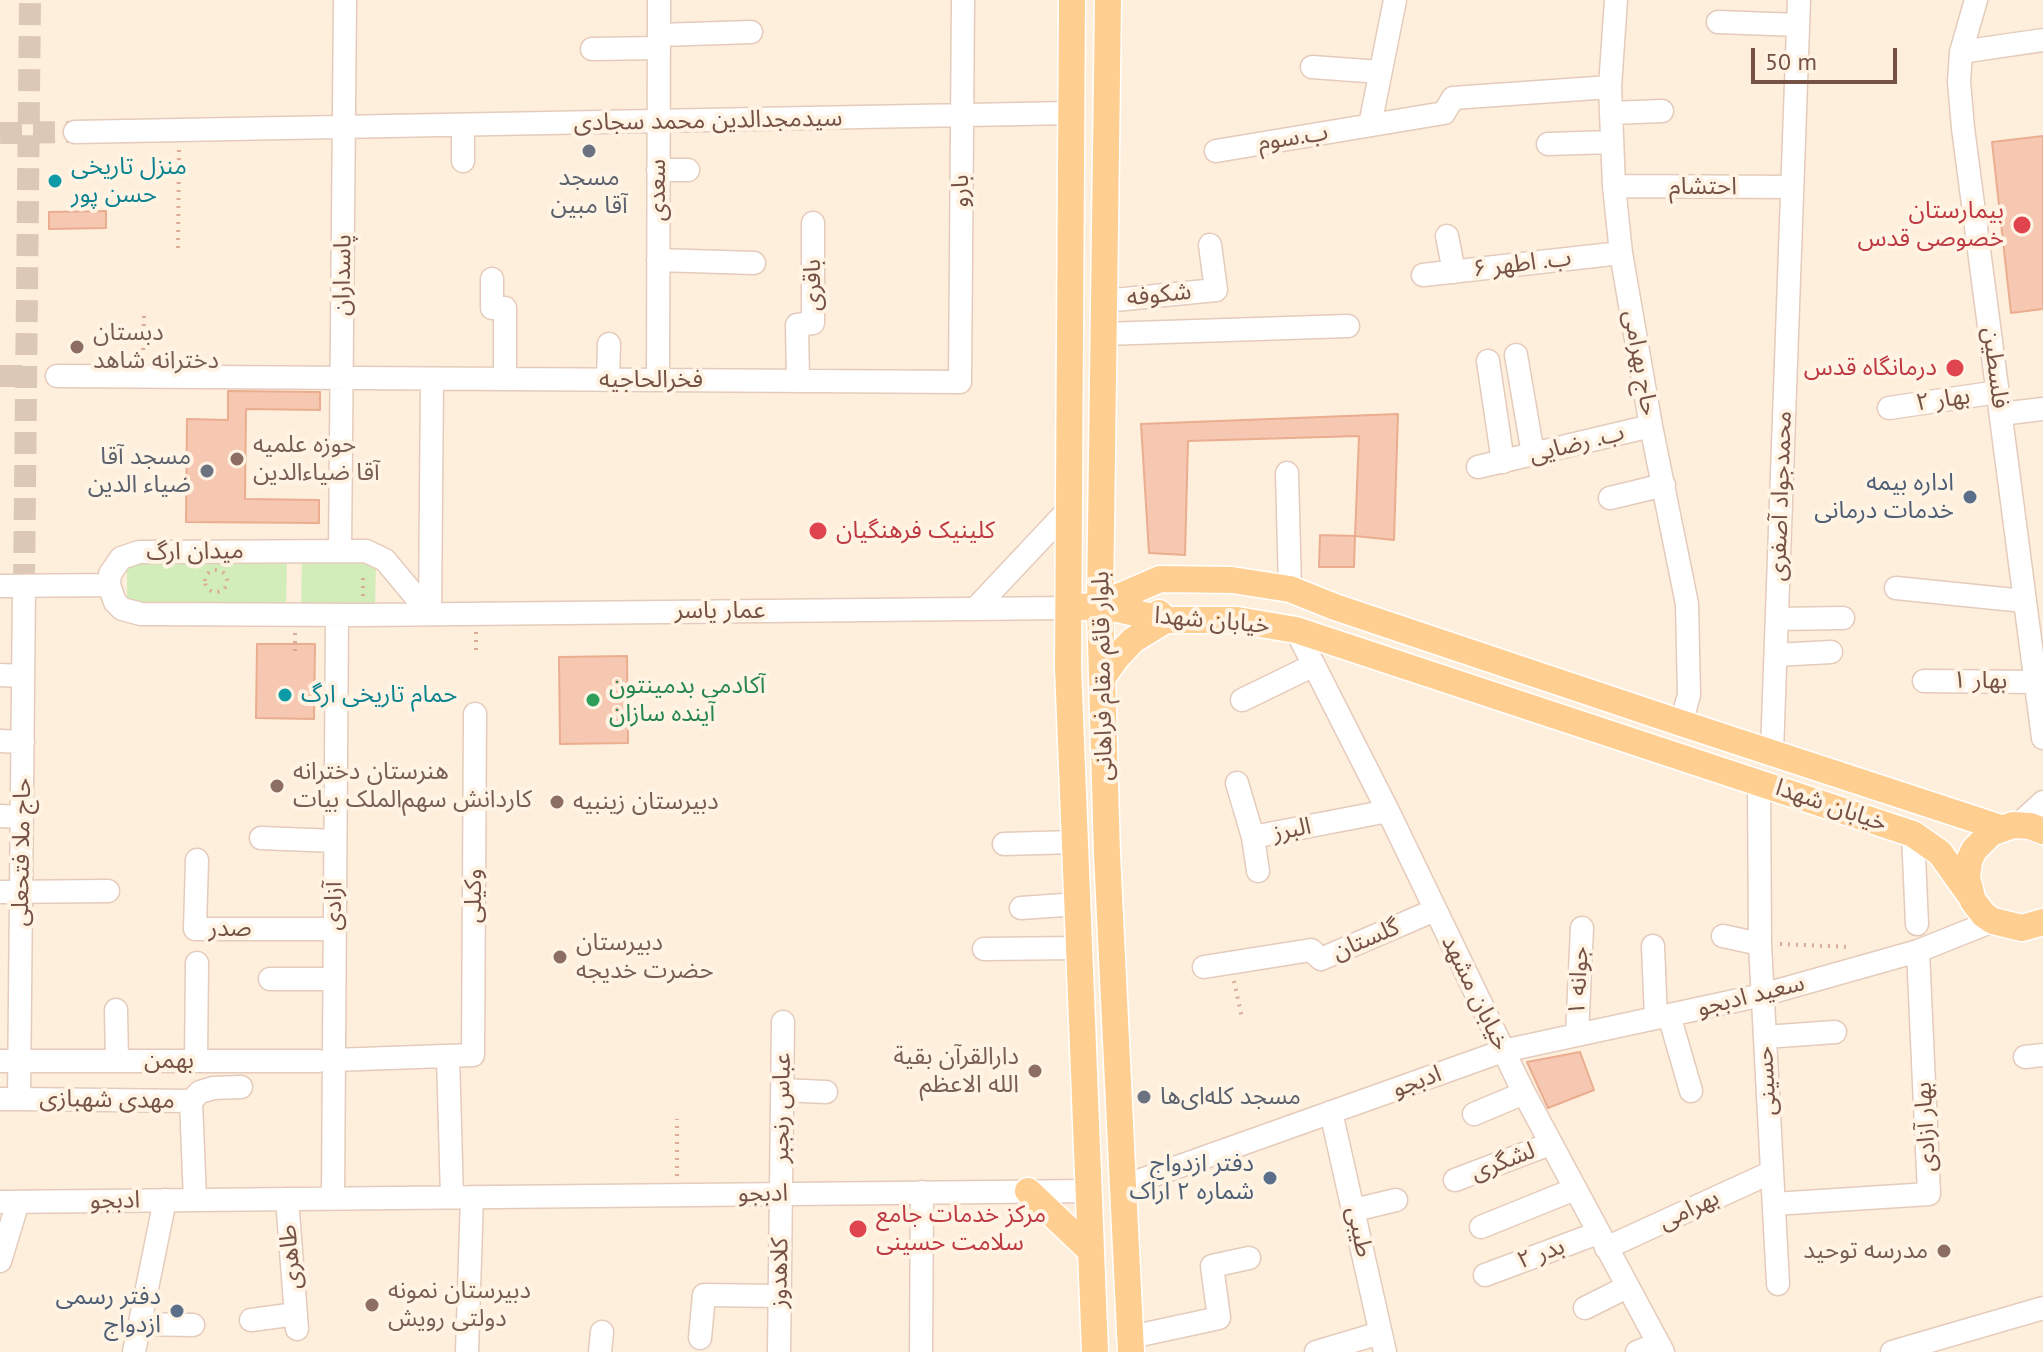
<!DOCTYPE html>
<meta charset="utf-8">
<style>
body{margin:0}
#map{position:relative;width:2043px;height:1352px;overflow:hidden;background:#feefdc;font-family:"PT Sans",sans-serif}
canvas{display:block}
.scale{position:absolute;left:1751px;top:48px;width:146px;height:36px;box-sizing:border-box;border:4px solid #755243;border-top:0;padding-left:10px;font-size:24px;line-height:28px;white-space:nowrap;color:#755243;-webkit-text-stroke:6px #fff3e4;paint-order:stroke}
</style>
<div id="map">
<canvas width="2043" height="1352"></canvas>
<div class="scale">50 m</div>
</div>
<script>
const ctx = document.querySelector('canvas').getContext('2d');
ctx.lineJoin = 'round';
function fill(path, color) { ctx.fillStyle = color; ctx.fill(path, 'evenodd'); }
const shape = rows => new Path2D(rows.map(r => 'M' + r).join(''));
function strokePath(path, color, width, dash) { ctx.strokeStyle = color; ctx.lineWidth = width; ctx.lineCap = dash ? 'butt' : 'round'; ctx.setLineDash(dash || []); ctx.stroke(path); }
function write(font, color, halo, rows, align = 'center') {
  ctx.font = font + ' "PT Sans","Noto Sans Arabic",sans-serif'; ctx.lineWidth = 8; ctx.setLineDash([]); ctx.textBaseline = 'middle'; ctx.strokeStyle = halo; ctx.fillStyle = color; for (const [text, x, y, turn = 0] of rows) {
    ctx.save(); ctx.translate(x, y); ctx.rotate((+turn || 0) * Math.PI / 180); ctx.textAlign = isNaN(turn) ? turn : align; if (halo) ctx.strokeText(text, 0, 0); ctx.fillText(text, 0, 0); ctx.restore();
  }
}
fill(shape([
 [127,559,287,560,286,606,127,605],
 [302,559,376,561,375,608,301,606]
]), '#d2ecba');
const building = shape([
 [2043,136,2043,309,2011,313,1992,142,2043,136],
 [106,211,106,228,49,229,49,212,106,211],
 [228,391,320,392,320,410,246,409,245,499,319,500,319,523,186,522,187,419,228,420,228,391],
 [1398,414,1394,540,1355,536,1359,436,1188,441,1185,555,1149,553,1141,424,1398,414],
 [1320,535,1355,536,1354,567,1319,567,1320,535],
 [257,644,315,644,314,719,256,718,257,644],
 [627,656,628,743,560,744,559,657,627,656],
 [1580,1052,1594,1090,1548,1108,1527,1062,1580,1052]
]);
fill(building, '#f6c8b1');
strokePath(building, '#eaad90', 2);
strokePath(shape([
 [0,133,75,132],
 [0,376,26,376],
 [24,586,30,0]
]), '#dcc8b6', 22, [22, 11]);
const minor = shape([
 [1616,0,1610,87,1614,186,1621,253,1651,426,1687,604,1689,695,1681,723],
 [1976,0,1961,52,1959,82,1963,128,2043,738],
 [1718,22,1798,25],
 [659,35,751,32],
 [592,49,659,48],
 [1961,52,2043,40],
 [1312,67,1380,72],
 [1611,113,1662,111],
 [1370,125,1395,0],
 [75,132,1071,113],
 [1548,144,1611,142],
 [1216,151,1444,113,1453,98,1610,87],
 [463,161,463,126],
 [658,170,688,170],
 [1614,186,1792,187],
 [1447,236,1454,272],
 [658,260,754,263],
 [1423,275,1621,253],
 [492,279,492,308,505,308,505,379],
 [1104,301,1216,290,1210,245],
 [1104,334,1348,326],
 [1516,355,1533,454],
 [1488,361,1503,462],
 [57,376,960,382,963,0],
 [608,380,609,344],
 [658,380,659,0],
 [798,381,797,325,813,323,813,223],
 [1889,408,1998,392],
 [2001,414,2043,409],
 [1478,467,1651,426],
 [1287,473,1290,589],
 [1610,498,1664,485],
 [340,551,345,0],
 [0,586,109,585],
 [1896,588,2024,601],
 [975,609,1068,510],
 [430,614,385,560,366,551,139,552,121,558,110,574,109,585,115,602,122,609,141,614,363,615,1068,608],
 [430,614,432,379],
 [1777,619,1843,618],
 [1296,630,1388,811,1524,1093,1663,1352],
 [1776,655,1831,652],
 [0,675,23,676],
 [1924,681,2037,682],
 [1242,700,1314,665],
 [0,741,23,742],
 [1772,752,1799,0],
 [1759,782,1760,944,1778,1284],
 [1237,783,1253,837,1388,811],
 [0,816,22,817],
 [2018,825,2043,802],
 [1913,834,1917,924],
 [1253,837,1258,871],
 [261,838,335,841],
 [1004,844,1075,842],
 [197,860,195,929,334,929],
 [0,892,108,891],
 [1021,908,1078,904],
 [1723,936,1760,944],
 [1653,946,1656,1018],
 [984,949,1079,948],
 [1204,967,1311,950,1321,959,1435,910],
 [270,979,334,979],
 [116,1010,117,1061],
 [1669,1015,1691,1091],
 [1577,1035,1582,928],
 [1765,1037,1835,1032],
 [448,1057,452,1197],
 [2025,1057,2043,1055],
 [333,1060,473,1055,475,714],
 [0,1061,318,1061],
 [196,1061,197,963],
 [782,1090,826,1092],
 [0,1099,19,1099,24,586],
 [19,1099,191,1101],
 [191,1101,195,1200],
 [191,1101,200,1092,213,1088,241,1087],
 [1331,1112,1385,1352],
 [1474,1114,1524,1093],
 [1455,1180,1550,1144],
 [1124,1186,1503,1051,1762,995,1918,951,1993,921],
 [333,1198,337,615],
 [287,1199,297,1329],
 [0,1202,1089,1191],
 [1774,1204,1929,1194,1918,951],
 [1354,1210,1396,1200],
 [1481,1227,1575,1189],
 [1606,1248,1772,1172],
 [0,1261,18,1202],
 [1485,1275,1598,1233],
 [1585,1308,1627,1287],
 [251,1320,296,1314],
 [140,1324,193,1325],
 [1131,1337,1219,1318,1212,1266,1249,1258],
 [700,1338,704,1295,780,1296],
 [134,1352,165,1200],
 [467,1352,472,1197],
 [600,1352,602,1332],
 [779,1352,783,1022],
 [921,1352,922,1192],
 [1316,1352,1380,1333],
 [1637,1352,1658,1344],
 [1892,1352,2043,1308]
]);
const major = shape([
 [1072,0,1068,666,1095,1352],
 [1108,0,1100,605,1107,854,1131,1352],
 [1100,605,1160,579,1232,580,1290,589,1335,607,1681,723,2001,828],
 [1083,607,1100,605,1166,620,1237,620,1296,630,1913,834,1940,853,1970,895],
 [1102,678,1117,657,1133,640,1166,620,1159,613],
 [2043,831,2030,826,2013,825,1991,833,1974,850,1969,861,1967,878,1973,901,1984,915,1993,921,2022,928,2043,922],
 [1028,1191,1090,1250]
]);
strokePath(minor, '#e5cbbb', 25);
strokePath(major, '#fff', 29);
strokePath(shape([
 [178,248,179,149],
 [143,358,144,316],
 '205 581a11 11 0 1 1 22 0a11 11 0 1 1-22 0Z',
 [363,596,363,573],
 [295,633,295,651],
 [476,650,476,632],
 [1780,944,1851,947],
 [1234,981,1242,1018],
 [677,1176,677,1119]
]), '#daab95', 4, [2, 6]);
strokePath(minor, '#fff', 22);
strokePath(major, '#ffcf92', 26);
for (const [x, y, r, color] of [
 [589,151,8,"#6b7280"],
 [55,181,8,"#0f9aa8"],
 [2022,225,10,"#e0444e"],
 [77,347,8,"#8d6e63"],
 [1955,368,10,"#e0444e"],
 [237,459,8,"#8d6e63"],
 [207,471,8,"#6b7280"],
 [1970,497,8,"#5c6f8a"],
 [818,531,10,"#e0444e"],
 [285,695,8,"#0f9aa8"],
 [593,700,8,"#2e9e5b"],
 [277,786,8,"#8d6e63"],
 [557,802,8,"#8d6e63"],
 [560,957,8,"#8d6e63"],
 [1035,1071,8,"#8d6e63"],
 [1144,1097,8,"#6b7280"],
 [1270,1178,8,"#5c6f8a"],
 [858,1229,10,"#e0444e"],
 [1944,1251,8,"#8d6e63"],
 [372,1305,8,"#8d6e63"],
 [177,1311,8,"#5c6f8a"]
]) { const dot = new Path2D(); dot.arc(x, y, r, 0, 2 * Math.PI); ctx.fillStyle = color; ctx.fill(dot); strokePath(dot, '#fff3e4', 3); }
write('24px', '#755243', '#fff3e4', [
 ["سیدمجدالدین محمد سجادی",708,121,-1],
 ["ب.سوم",1293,138,-9],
 ["احتشام",1703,187],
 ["سعدی",658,190,-90],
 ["بارو",961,191,-90],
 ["ب. اطهر ۶",1522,264,-7],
 ["پاسداران",343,275,-89],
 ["باقری",813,285,-90],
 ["شکوفه",1159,295,-6],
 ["حاج بهرامی",1640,363,80],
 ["فلسطین",1995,368,83],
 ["فخرالحاجیه",651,380],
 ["بهار ۲",1943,400,-8],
 ["ب. رضایی",1577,444,-14],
 ["محمدجواد آصفری",1781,496,-88],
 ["میدان ارگ",195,552,-1],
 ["عمار یاسر",720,611],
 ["خیابان شهدا",1212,621,5],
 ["بلوار قائم مقام فراهانی",1103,676,-91],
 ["بهار ۱",1980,681,1],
 ["خیابان شهدا",1831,806,19],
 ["البرز",1292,830,-11],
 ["حاج ملا فتحعلی",22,852,-89],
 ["وکیلی",474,896,-90],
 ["آزادی",334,906,-89],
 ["صدر",230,929],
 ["گلستان",1366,940,-23],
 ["جوانه ۱",1579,981,-87],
 ["خیابان مشهد",1475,993,64],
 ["سعید ادبجو",1751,996,-14],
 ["بهمن",169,1061],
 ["حسینی",1767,1081,-93],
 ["ادبجو",1417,1082,-20],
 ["مهدی شهبازی",107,1100,1],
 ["عباس رنجبر",782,1108,-89],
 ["بهار آزادی",1926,1127,-93],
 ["لشگری",1503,1162,-21],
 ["ادبجو",763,1194,-1],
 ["ادبجو",115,1201,-1],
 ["بهرامی",1689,1210,-25],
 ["طیبی",1359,1232,78],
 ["بدر ۲",1541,1254,-20],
 ["طاهری",291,1257,-95],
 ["کلاهدوز",780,1273,-89]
]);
write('24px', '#0d838f', '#fff3e4', [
 ["منزل تاریخی",71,167],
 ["حسن پور",71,195],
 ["حمام تاریخی ارگ",301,695]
], 'left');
write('24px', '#5b616d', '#fff3e4', [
 ["مسجد",589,178],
 ["آقا مبین",589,206],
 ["مسجد آقا",191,457,"right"],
 ["ضیاء الدین",191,485,"right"],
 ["مسجد کله‌ای‌ها",1160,1097,"left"]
]);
write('24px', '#be3a42', '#fff3e4', [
 ["بیمارستان",2004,211],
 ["خصوصی قدس",2004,239],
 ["درمانگاه قدس",1937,368],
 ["کلینیک فرهنگیان",836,531,"left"],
 ["مرکز خدمات جامع",876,1215,"left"],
 ["سلامت حسینی",876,1243,"left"]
], 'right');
write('24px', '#785e54', '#fff3e4', [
 ["دبستان",93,333],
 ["دخترانه شاهد",93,361],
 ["حوزه علمیه",253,445],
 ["آقا ضیاءالدین",253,473],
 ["هنرستان دخترانه",293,772],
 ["کاردانش سهم‌الملک بیات",293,800],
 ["دبیرستان زینبیه",573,802],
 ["دبیرستان",576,943],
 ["حضرت خدیجه",576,971],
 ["دارالقرآن بقیة",1019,1057,"right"],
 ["الله الاعظم",1019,1085,"right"],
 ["مدرسه توحید",1928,1251,"right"],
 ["دبیرستان نمونه",388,1291],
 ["دولتی رویش",388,1319]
], 'left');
write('24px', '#4e5e75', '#fff3e4', [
 ["اداره بیمه",1954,483],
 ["خدمات درمانی",1954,511],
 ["دفتر ازدواج",1254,1164],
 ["شماره ۲ اراک",1254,1192],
 ["دفتر رسمی",161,1297],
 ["ازدواج",161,1325]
], 'right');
write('24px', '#27864d', '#fff3e4', [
 ["آکادمی بدمینتون",609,686],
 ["آینده سازان",609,714]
], 'left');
</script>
